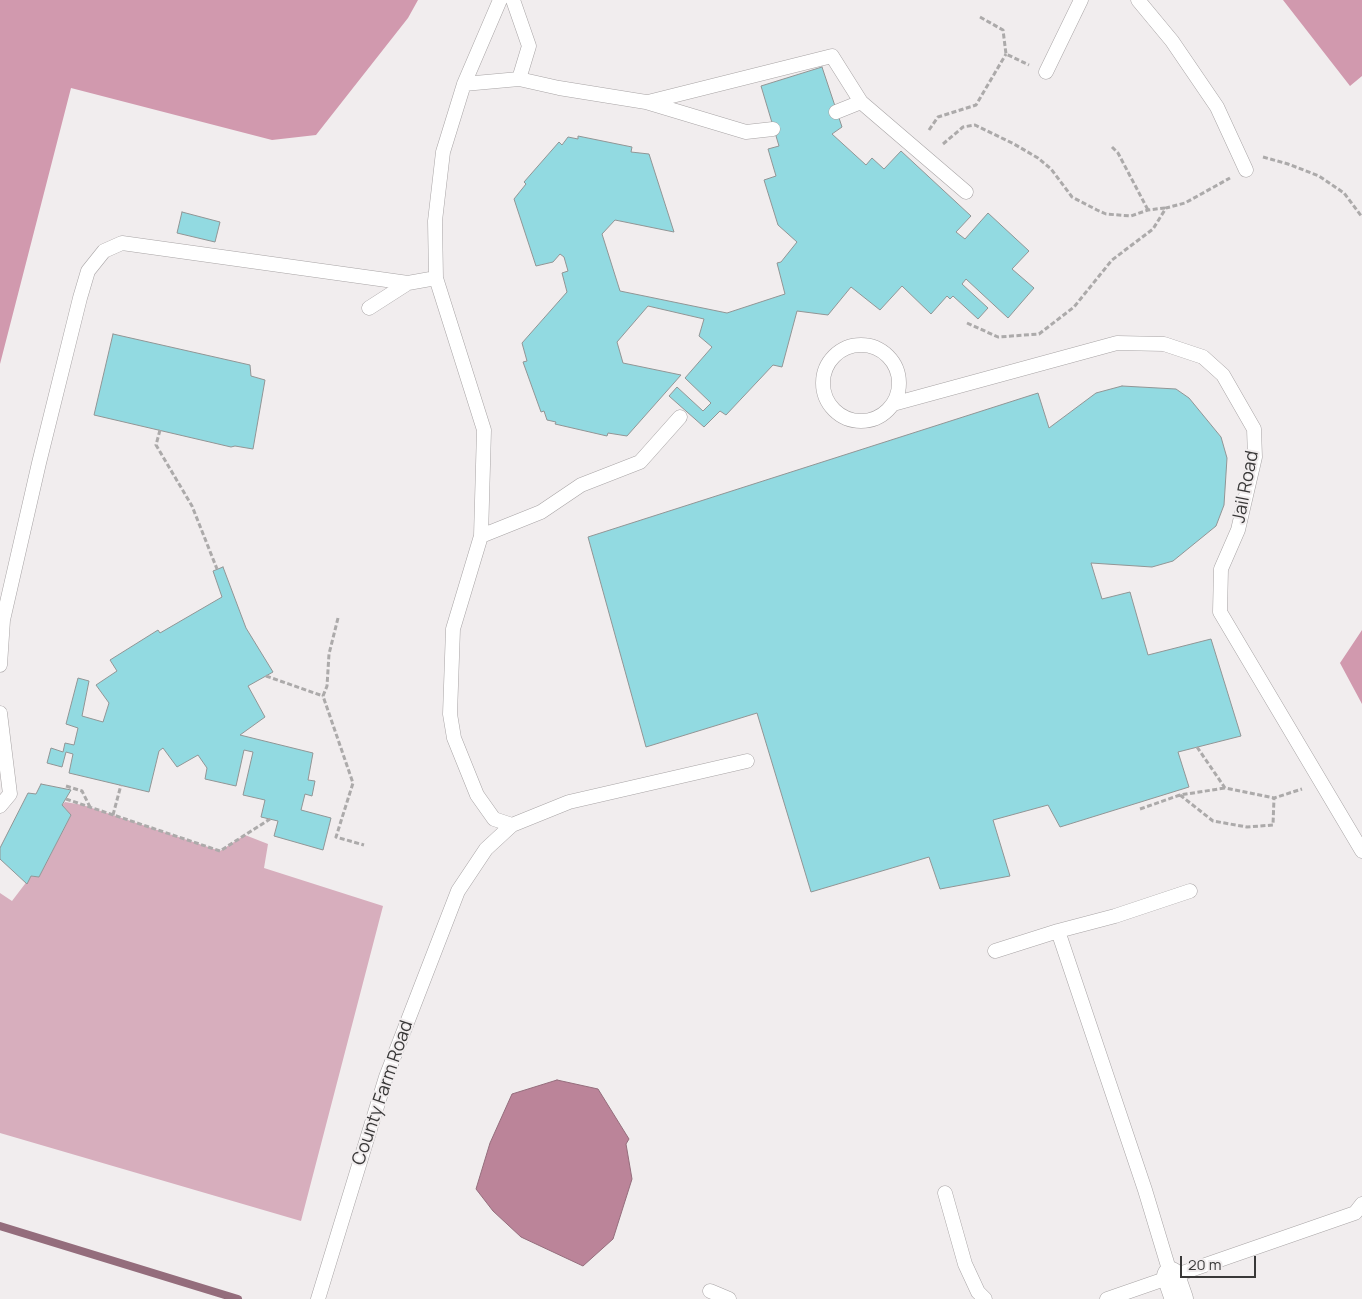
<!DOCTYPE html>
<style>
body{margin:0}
#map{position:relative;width:1362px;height:1299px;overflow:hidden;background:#f1edee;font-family:Manrope,sans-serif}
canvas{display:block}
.scale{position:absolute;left:1180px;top:1256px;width:76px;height:22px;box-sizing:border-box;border:2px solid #393838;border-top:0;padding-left:6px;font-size:15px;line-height:18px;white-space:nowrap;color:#393838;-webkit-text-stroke:4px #f1edee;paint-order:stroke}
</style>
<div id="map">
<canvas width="1362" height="1299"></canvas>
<div class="scale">20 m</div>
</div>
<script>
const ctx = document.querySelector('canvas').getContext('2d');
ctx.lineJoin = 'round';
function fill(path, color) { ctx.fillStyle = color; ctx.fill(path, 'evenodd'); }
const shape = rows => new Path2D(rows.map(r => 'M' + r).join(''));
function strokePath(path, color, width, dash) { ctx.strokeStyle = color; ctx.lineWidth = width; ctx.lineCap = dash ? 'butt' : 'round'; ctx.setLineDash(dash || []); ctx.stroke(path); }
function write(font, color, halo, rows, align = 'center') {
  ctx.font = font + ' Manrope,sans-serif'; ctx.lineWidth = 4; ctx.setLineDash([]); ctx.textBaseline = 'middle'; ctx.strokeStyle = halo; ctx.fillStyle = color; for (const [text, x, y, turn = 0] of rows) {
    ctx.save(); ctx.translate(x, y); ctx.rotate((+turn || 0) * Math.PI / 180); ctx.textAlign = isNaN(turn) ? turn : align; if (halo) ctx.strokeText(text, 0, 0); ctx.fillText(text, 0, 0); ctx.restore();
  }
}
fill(shape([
 [65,802,83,805,220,851,245,835,268,844,264,868,383,906,301,1221,0,1133,0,893,12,901,31,876,39,877,71,815,62,805]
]), '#d7aebd');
fill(shape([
 [0,0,418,0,408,18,316,135,272,140,71,88,0,364],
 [1283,0,1362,0,1362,76,1350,86],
 [1362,630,1362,704,1340,663]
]), '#d199ae');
const water = shape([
 [557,1080,598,1089,629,1139,626,1144,632,1179,613,1239,583,1266,521,1237,493,1211,476,1189,490,1143,512,1094,557,1080]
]);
fill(water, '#bb8499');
strokePath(water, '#946d7c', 1);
strokePath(shape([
 [0,1226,238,1299]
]), '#946d7c', 8);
const building = shape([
 [822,67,842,127,832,134,866,165,872,158,884,169,901,151,971,216,956,232,965,239,988,213,1029,251,1012,269,1034,288,1008,318,966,279,962,284,988,308,978,319,953,296,950,299,947,296,931,314,902,286,880,310,851,287,828,315,797,311,782,367,773,365,726,415,720,411,704,427,669,396,677,387,703,411,711,403,685,378,712,347,699,336,704,319,648,306,617,342,623,363,681,375,627,436,608,433,607,436,555,424,556,422,547,420,544,411,541,412,523,362,527,361,522,343,567,292,562,273,568,271,564,257,560,254,553,262,536,266,514,199,526,184,524,182,559,142,562,145,568,137,578,139,578,136,632,147,631,152,649,154,674,232,615,220,602,234,620,291,727,313,785,294,777,263,781,262,797,242,778,225,764,180,776,176,768,149,779,146,761,86,822,67],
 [182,212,220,222,215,242,177,233,182,212],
 [113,334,250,365,251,376,265,380,253,449,235,446,231,447,94,415,113,334],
 [1122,386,1176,389,1189,398,1221,437,1227,458,1224,505,1216,526,1173,561,1152,567,1091,563,1102,599,1130,592,1148,655,1211,639,1241,736,1178,752,1189,787,1060,827,1048,805,993,820,1010,876,940,889,929,857,811,892,757,713,646,747,588,537,1038,393,1049,428,1096,393,1122,386],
 [223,567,246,628,273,672,248,686,265,717,240,735,313,753,308,780,315,781,312,796,305,794,301,810,331,818,323,850,274,836,278,821,261,817,265,800,243,795,253,752,244,750,236,786,205,779,207,768,198,755,177,767,163,748,159,751,149,792,69,773,73,754,66,752,62,767,47,763,51,748,63,752,65,743,74,745,78,728,66,724,78,678,89,681,82,716,103,722,109,703,96,685,117,671,110,660,158,630,160,633,222,597,213,571,223,567],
 [41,784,71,790,62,805,71,815,39,877,31,876,27,884,0,859,0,848,28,793,36,794,41,784]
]);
fill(building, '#92dae1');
strokePath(building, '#919595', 1);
const service = shape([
 [513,0,529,46,519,79],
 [1138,0,1172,41,1217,107,1246,170],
 [1046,72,1081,0],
 [464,84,519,79,559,88,646,102,746,132,773,129],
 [648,102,832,56,861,102],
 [836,112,861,102,966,192],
 [436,278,435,221,443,152,464,84,500,0],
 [369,308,408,283,436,278,484,430,481,536,453,629,450,714,454,738,477,795,494,819,512,825],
 '823 383a38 38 0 1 1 76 0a38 38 0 1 1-76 0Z',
 [893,404,1117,343,1164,344,1203,357,1223,375,1254,429,1255,457,1238,530,1221,569,1220,612,1362,851],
 [481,536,541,512,581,485,640,462,680,417],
 [0,665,3,620,39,463,80,298,88,271,104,251,122,243,408,283],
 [0,713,10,794,0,806],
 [1058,931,1145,1190,1171,1276],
 [995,951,1058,931,1115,916,1190,891],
 [945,1193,965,1264,978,1292,985,1299],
 [710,1291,729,1299],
 [318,1299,386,1077,458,891,486,849,512,825,569,802,747,761],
 [1107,1299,1355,1213,1362,1204]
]);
const minor = shape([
 [1171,1276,1179,1299]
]);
strokePath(service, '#a8a4a5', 15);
strokePath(minor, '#a8a4a5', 29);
strokePath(shape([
 [980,17,1003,30,1006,54,1029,65],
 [929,130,938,117,976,105,1006,54],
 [943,144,963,127,975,125,1014,144,1038,158,1051,169,1072,197,1097,210,1106,214,1131,216,1148,210,1165,208],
 [1112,147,1118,153,1148,210],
 [1263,157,1288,164,1319,176,1344,193,1362,217],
 [967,323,998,337,1039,334,1074,307,1112,260,1153,229,1166,208,1185,203,1230,178],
 [160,430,156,445,192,506,217,569],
 [338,618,329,654,327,686,323,696,353,783,336,837,364,845],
 [266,676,323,696],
 [1197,747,1225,788,1274,798,1302,789],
 [66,786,82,791,90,807],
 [1180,795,1213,821,1247,827,1273,825,1274,798],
 [66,799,220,851,270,819],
 [1140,809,1180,795,1225,788],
 [113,815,121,785]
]), '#acaaaa', 3, [5, 2.5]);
strokePath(service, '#fff', 14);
strokePath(minor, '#fff', 28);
write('18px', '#393838', '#f1edee', [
 ["Jail Road",1246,487,-79],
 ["County Farm Road",383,1093,-71]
]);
</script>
